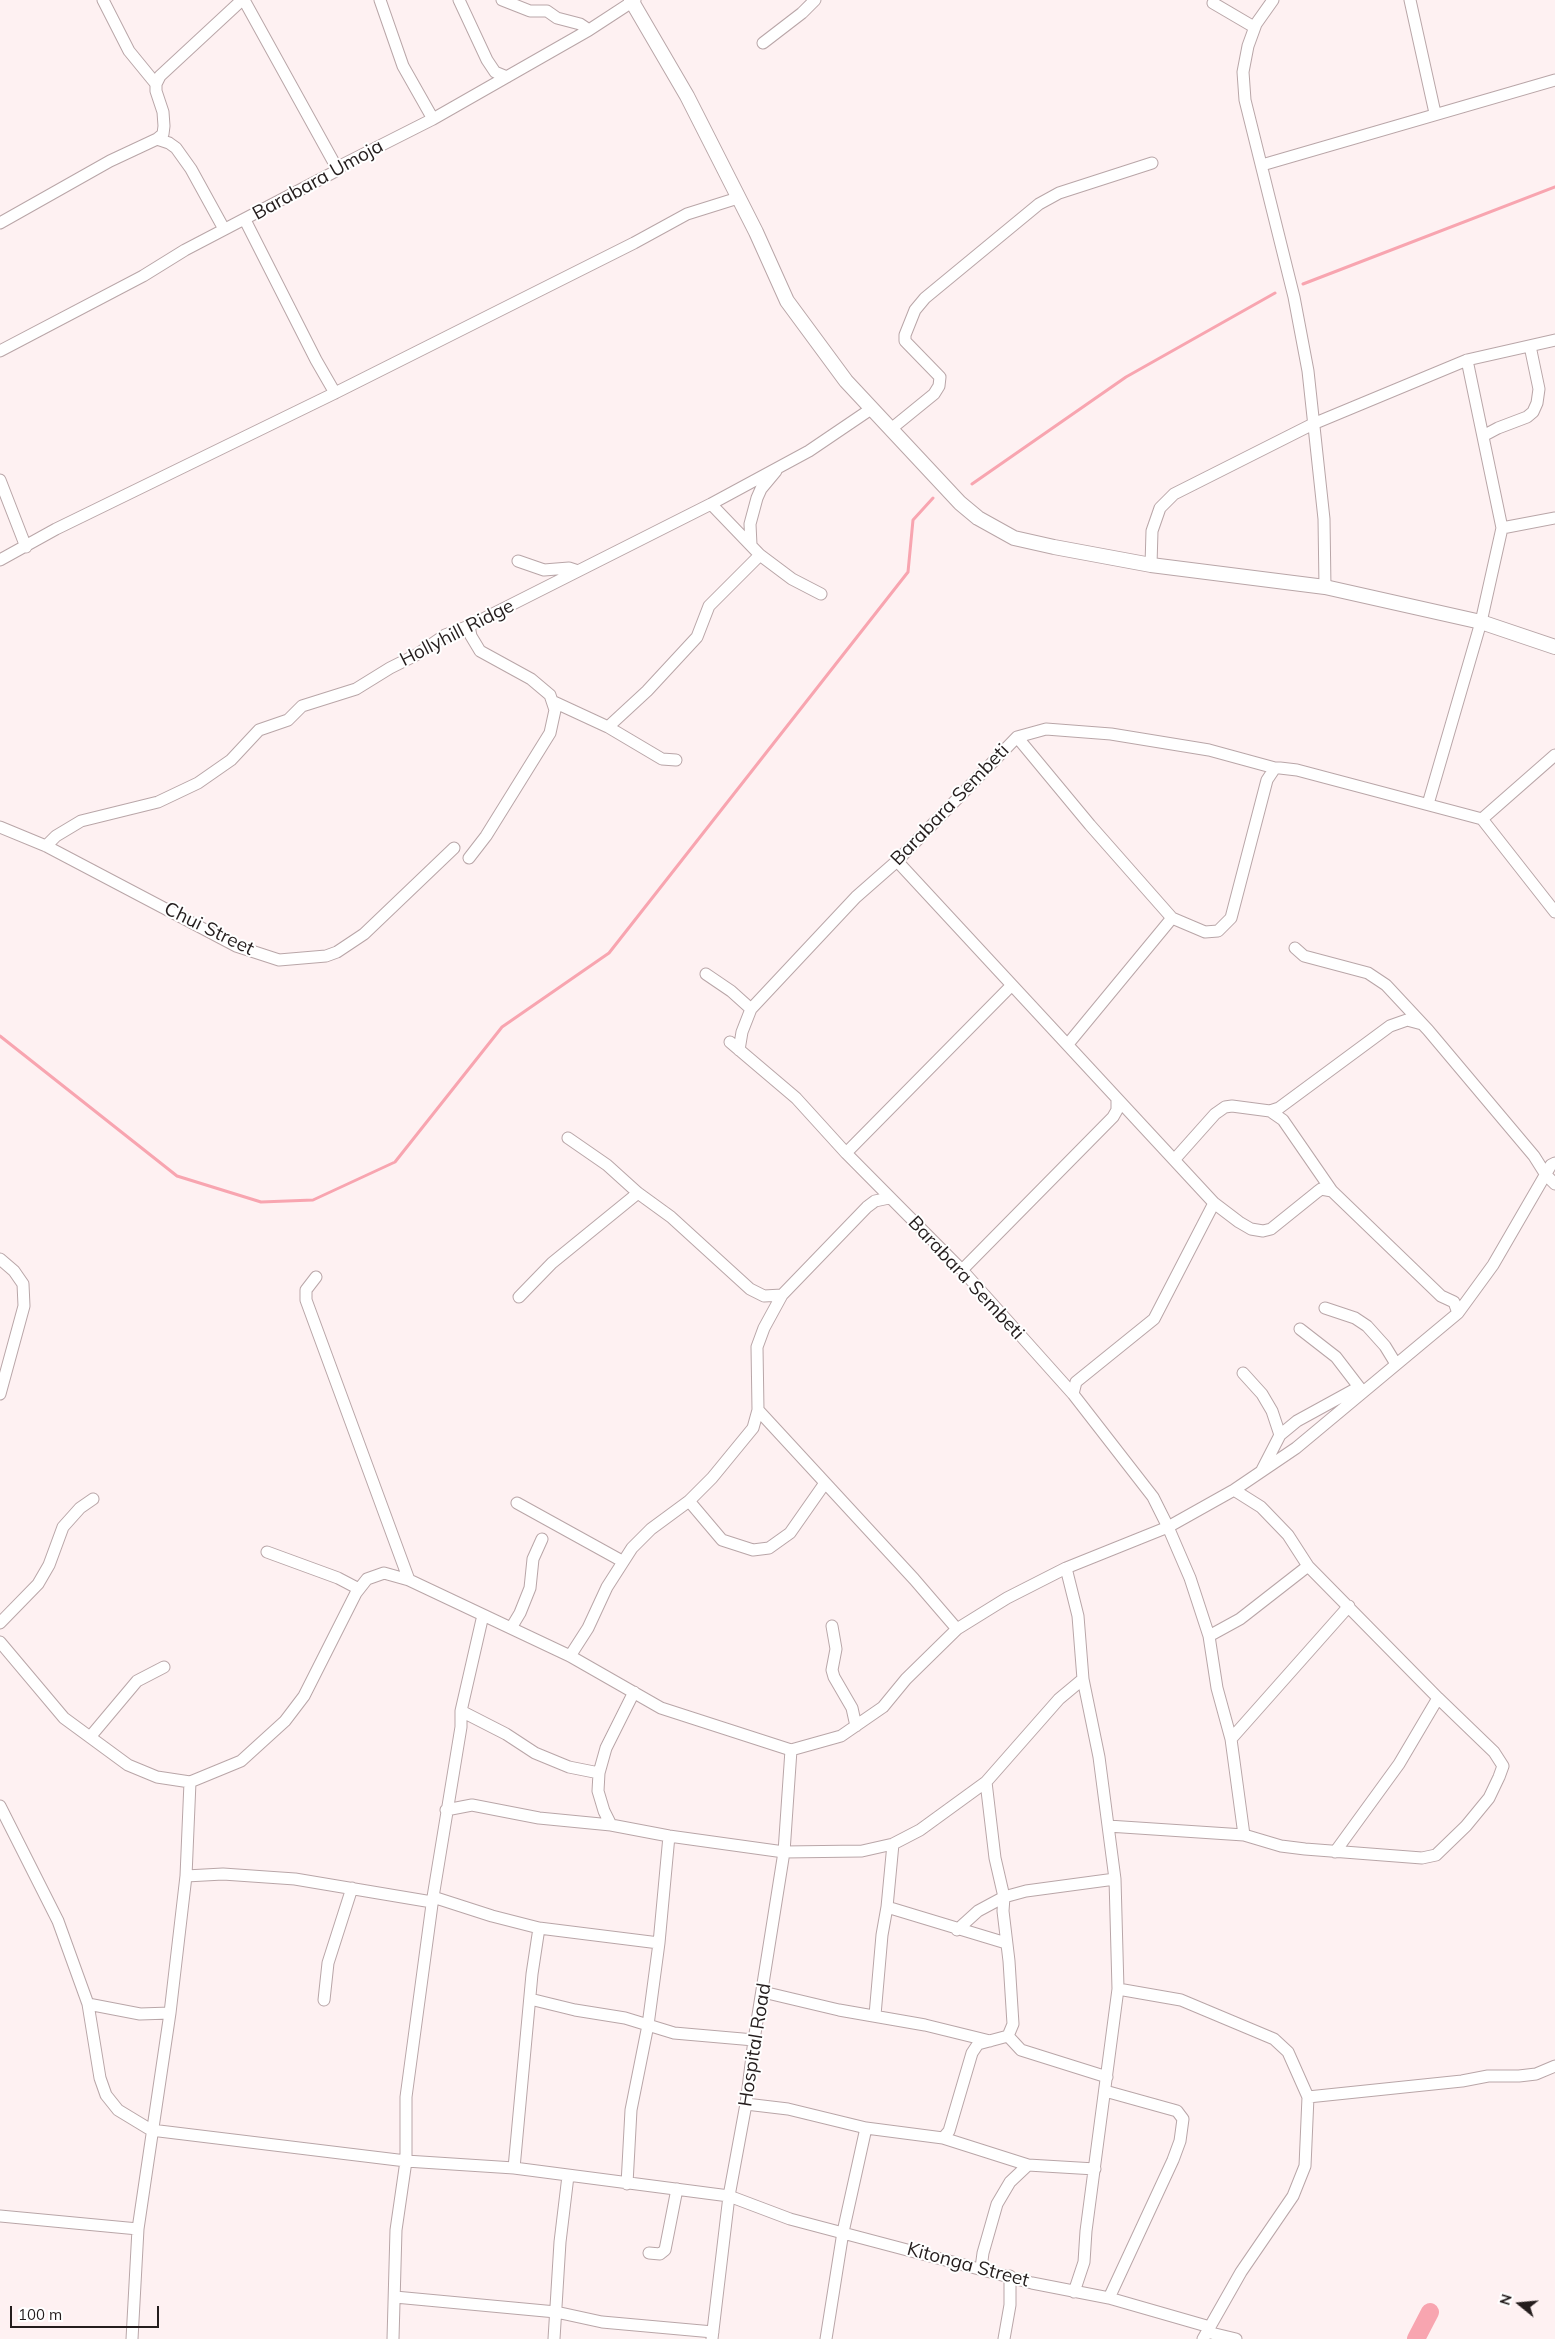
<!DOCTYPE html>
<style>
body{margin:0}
#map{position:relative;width:1555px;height:2339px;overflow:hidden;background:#fef1f2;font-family:Mulish,sans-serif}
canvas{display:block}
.north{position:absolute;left:1495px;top:2279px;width:50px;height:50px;-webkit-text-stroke:4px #fff;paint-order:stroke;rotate:287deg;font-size:14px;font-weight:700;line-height:20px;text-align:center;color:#241d1d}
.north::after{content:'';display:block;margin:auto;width:18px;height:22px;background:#241d1d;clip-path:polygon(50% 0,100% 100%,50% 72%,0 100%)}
.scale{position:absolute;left:10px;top:2306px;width:149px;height:22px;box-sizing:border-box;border:2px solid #241d1d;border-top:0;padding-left:6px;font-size:15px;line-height:18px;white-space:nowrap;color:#241d1d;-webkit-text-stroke:4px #fff;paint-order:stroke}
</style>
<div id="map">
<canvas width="1555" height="2339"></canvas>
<div class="north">N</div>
<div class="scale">100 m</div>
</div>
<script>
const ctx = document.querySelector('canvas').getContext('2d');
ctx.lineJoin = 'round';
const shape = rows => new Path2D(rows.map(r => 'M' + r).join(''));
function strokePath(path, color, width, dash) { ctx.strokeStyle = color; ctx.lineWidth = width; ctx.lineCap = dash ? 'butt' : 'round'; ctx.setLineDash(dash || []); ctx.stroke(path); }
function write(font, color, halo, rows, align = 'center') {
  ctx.font = font + ' Mulish,sans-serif'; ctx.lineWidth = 4; ctx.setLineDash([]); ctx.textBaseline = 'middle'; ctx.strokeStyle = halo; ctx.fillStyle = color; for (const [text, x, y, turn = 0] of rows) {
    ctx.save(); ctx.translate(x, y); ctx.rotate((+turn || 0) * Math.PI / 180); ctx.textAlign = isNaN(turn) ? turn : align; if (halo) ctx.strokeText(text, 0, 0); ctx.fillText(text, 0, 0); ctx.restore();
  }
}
strokePath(shape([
 [1303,284,1555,187],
 [972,484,1126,377,1275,293],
 [0,1036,177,1176,261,1202,313,1200,395,1162,502,1027,609,953,908,572,913,520,933,498]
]), '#f8a5b0', 3);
strokePath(shape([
 [1416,2339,1430,2312]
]), '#f8a5b0', 18);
const minor = shape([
 [103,0,129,51,156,84],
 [244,0,338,170],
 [380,0,403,66,433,119],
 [459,0,487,60,495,72,507,77],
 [502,0,530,11,547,11,557,18,580,24,589,30],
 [1273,0,1256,24,1248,46,1243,72,1245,100,1294,297,1308,371,1324,519,1325,587],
 [1410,0,1435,113],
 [1213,3,1254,27],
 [763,43,802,13,815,0],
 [157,139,169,143,176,148,191,169,224,229],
 [1262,165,1555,80],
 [245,220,316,360,335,393],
 [0,223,110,161,157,139,163,134,164,126,163,112,156,91,156,84,160,76,242,0],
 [0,351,143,276,185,250,338,170,344,164,433,119,589,30,635,0],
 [891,429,934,394,939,386,940,377,905,341,905,335,915,310,925,298,1039,204,1059,193,1152,163],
 [1483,436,1498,428,1527,417,1533,412,1537,403,1539,389,1530,346],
 [0,480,26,547],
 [711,504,760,555,792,579,821,594],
 [1502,528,1555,518],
 [751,545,750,524,757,498,761,489,776,471],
 [0,560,56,529,335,393,634,243,687,214,738,198],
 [518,561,544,570,569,568,578,571],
 [1151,565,1152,531,1160,508,1174,494,1313,424,1467,360,1555,340],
 [469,626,471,636,480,651,531,679,550,695,555,710,550,733,486,836,469,858],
 [554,702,608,727,662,759,676,760],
 [608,727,647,691,697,637,709,606,760,555],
 [1017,737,1090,825,1172,918,1205,932,1218,931,1231,918,1267,780,1275,768,1280,768,1297,770,1482,819,1555,912],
 [1428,804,1481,622,1502,528,1467,360],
 [1482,819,1555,755],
 [0,827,46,846,236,946,279,960,326,956,337,952,364,934,454,848],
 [46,846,56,836,81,821,158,802,198,783,231,760,259,730,288,720,302,706,356,689,390,668,416,655,445,635,469,626,711,504,809,451,871,409],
 [897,861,1214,1203,1239,1222,1251,1229,1263,1231,1271,1229,1317,1192,1321,1189,1332,1191,1441,1296,1454,1302,1458,1313],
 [1295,948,1304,956,1368,973,1386,985,1428,1030,1534,1156,1546,1175,1555,1184],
 [706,974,731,991,751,1009],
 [730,1042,796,1098,846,1153,962,1270,1073,1394,1153,1497,1168,1527,1190,1578,1209,1636,1217,1688,1231,1739,1244,1835],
 [1068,1044,1172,918],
 [739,1050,742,1032,751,1009,856,897,897,861,1017,737,1046,729,1111,734,1209,750,1275,768],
 [1270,1111,1283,1120,1332,1191],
 [568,1138,607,1165,638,1193,671,1217,750,1289,764,1296,782,1295],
 [846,1153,1011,986],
 [1174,1160,1215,1114,1225,1107,1232,1106,1270,1111,1279,1108,1390,1026,1407,1020,1422,1024],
 [0,1259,14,1271,23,1284,24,1306,0,1394],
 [962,1270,1113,1117,1117,1110,1117,1099],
 [316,1277,306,1290,306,1300,409,1580],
 [519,1297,552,1263,638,1193],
 [1325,1308,1355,1318,1367,1326,1385,1346,1396,1364],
 [1300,1329,1336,1357,1359,1387,1360,1394],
 [1243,1373,1262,1394,1272,1411,1280,1435,1262,1470],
 [1073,1394,1076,1382,1154,1319,1214,1203],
 [758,1410,914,1579,957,1629],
 [1280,1435,1297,1421,1359,1387],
 [689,1501,722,1540,753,1550,769,1548,790,1533,825,1483],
 [517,1503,622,1561],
 [267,1552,338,1578,359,1589],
 [1066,1568,1078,1616,1083,1679,1099,1757,1115,1879,1118,1989,1086,2231,1084,2262,1074,2292],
 [0,1623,38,1584,49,1565,63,1527,80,1508,93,1499],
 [832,1626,836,1649,832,1670,834,1677,852,1708,856,1726],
 [511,1628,520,1613,530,1588,533,1559,542,1539],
 [1209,1636,1240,1619,1308,1566],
 [0,1642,64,1718,128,1765,157,1777,190,1782,241,1761,285,1721,304,1696,356,1593,367,1579,384,1573,409,1580,570,1656,661,1708,791,1750,841,1736,883,1707,906,1679,957,1629,1007,1598,1066,1568,1168,1527,1234,1490,1296,1448,1458,1313,1493,1265,1551,1165,1555,1163],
 [570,1656,588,1628,607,1587,632,1548,651,1529,689,1501,712,1478,753,1428,758,1410,757,1347,764,1328,782,1295,867,1207,875,1201,889,1198],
 [461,1711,506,1734,535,1753,569,1767,599,1773],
 [90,1737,137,1681,164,1667],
 [1231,1739,1349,1606],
 [0,1806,58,1921,88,2004,100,2078,106,2095,118,2110,151,2130,406,2161,514,2168,729,2196,790,2219,1032,2283,1109,2298,1210,2327],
 [446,1810,472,1805,539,1818,611,1825,669,1836,784,1852,862,1851,893,1844,920,1830,986,1782,1059,1699,1083,1679],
 [611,1825,604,1811,598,1791,599,1773,606,1748,634,1692],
 [1108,1826,1244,1835,1281,1846,1305,1849,1422,1858,1436,1855,1466,1826,1489,1798,1499,1777,1503,1766,1494,1752,1438,1698,1308,1566,1288,1535,1261,1507,1234,1490],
 [1335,1852,1399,1764,1438,1698],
 [186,1876,223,1874,295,1879,432,1902],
 [433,1897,492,1916,539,1928,659,1943],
 [887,1907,1006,1943],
 [957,1930,978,1911,1004,1897,1026,1891,1115,1879],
 [1118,1989,1181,2000,1274,2039,1288,2052,1308,2097,1305,2166,1293,2196,1241,2272,1203,2339],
 [763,1992,839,2010,925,2025,990,2041],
 [530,1999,575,2010,625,2018,674,2033,754,2040],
 [324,2000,328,1963,352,1888],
 [88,2004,140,2014,170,2013],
 [875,2015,882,1935,887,1907,893,1844],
 [1008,2036,1021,2050,1107,2077],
 [1105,2091,1177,2111,1183,2119,1180,2141,1173,2160,1109,2298],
 [1308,2097,1462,2081,1488,2076,1519,2076,1536,2074,1555,2066],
 [746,2104,788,2109,866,2128,943,2138,949,2131,972,2053,978,2044,1008,2036,1013,2024,1009,1961,1003,1911,1004,1897,995,1858,986,1782],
 [943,2138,1028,2165,1095,2169],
 [514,2168,532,1974,539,1928],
 [627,2184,631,2110,648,2025,659,1943,669,1836],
 [0,2216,138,2229],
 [649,2253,660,2254,665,2250,677,2189],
 [981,2268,983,2253,997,2204,1010,2182,1028,2165],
 [395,2297,556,2312,602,2322,713,2332],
 [1207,2332,1236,2339],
 [132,2339,138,2229,170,2013,186,1876,190,1782],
 [393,2339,396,2230,406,2161,406,2097,433,1897,461,1727,461,1711,483,1615],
 [554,2339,560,2242,568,2176],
 [712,2339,729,2196,746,2104,754,2040,784,1852,791,1750],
 [826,2339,843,2232,866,2128],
 [1004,2339,1010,2305,1010,2276]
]);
const tertiary = shape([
 [631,0,687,96,756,232,787,301,846,381,960,503,978,518,1014,538,1054,547,1151,565,1325,587,1481,622,1555,647]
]);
strokePath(minor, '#b9a6a8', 13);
strokePath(tertiary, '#b9a6a8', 16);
strokePath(minor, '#fff', 11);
strokePath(tertiary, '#fff', 14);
write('19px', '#241d1d', '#fff', [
 ["Barabara Umoja",318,180,-29],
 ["Hollyhill Ridge",457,633,-27],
 ["Barabara Sembeti",950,805,-46],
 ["Chui Street",209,929,26],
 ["Barabara Sembeti",966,1278,47],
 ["Hospital Road",755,2045,-81],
 ["Kitonga Street",968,2265,15]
]);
</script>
